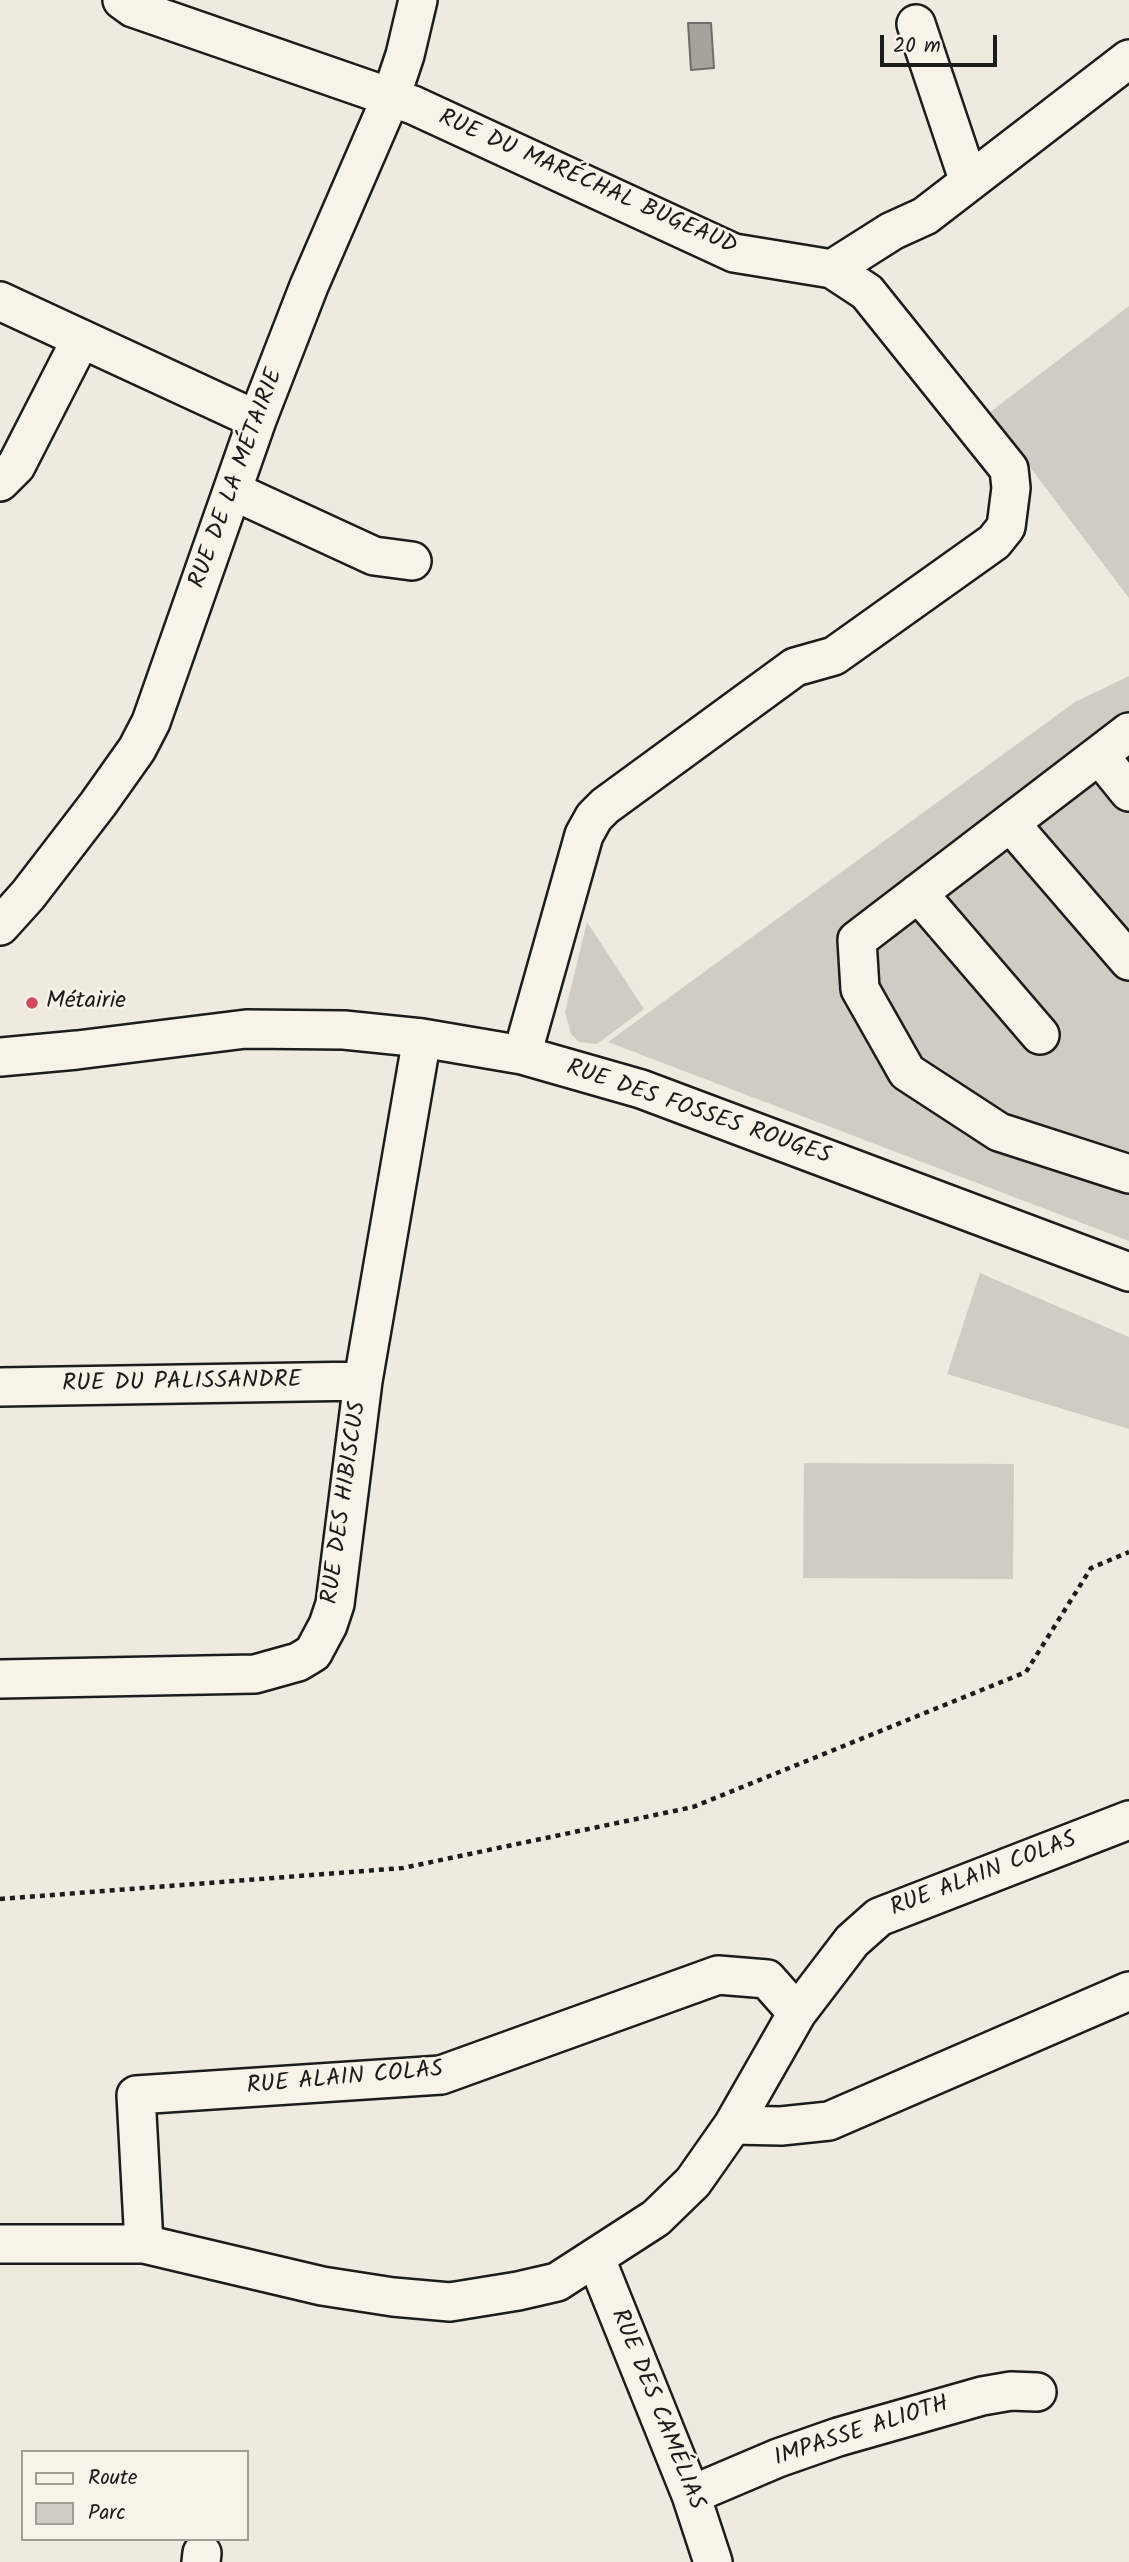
<!DOCTYPE html>
<meta charset="utf-8">
<style>
body{margin:0}
#map{position:relative;width:1129px;height:2562px;overflow:hidden;background:#eeeae0;font-family:Kalam,sans-serif}
canvas{display:block}
.legend{position:absolute;left:21px;top:2450px;width:228px;height:91px;box-sizing:border-box;background:#f7f3e8;border:2px solid #9f9d96;margin:0;padding:9px 12px;list-style:none;font-size:21px;color:#1c1c1c}
.legend li{display:flex;align-items:center;gap:14px;height:35px}
.legend b{width:35px;border:2px solid #9f9d96}
.scale{position:absolute;left:880px;top:35px;width:117px;height:32px;box-sizing:border-box;border:4px solid #1c1c1c;border-top:0;padding-left:9px;font-size:21px;line-height:24px;white-space:nowrap;color:#1c1c1c;-webkit-text-stroke:5px #f7f3e8;paint-order:stroke}
</style>
<div id="map">
<canvas width="1129" height="2562"></canvas>
<ul class="legend">
<li><b style="height:9px;background:#f7f3e8"></b>Route</li>
<li><b style="height:19px;background:#cfccc3"></b>Parc</li>
</ul>
<div class="scale">20 m</div>
</div>
<script>
const ctx = document.querySelector('canvas').getContext('2d');
ctx.lineJoin = 'round';
function fill(path, color) { ctx.fillStyle = color; ctx.fill(path, 'evenodd'); }
const shape = rows => new Path2D(rows.map(r => 'M' + r).join(''));
function strokePath(path, color, width, dash) { ctx.strokeStyle = color; ctx.lineWidth = width; ctx.lineCap = dash ? 'butt' : 'round'; ctx.setLineDash(dash || []); ctx.stroke(path); }
function write(font, color, halo, rows, align = 'center') {
  ctx.font = font + ' Kalam,sans-serif'; ctx.lineWidth = 5; ctx.setLineDash([]); ctx.textBaseline = 'middle'; ctx.strokeStyle = halo; ctx.fillStyle = color; for (const [text, x, y, turn = 0] of rows) {
    ctx.save(); ctx.translate(x, y); ctx.rotate((+turn || 0) * Math.PI / 180); ctx.textAlign = isNaN(turn) ? turn : align; if (halo) ctx.strokeText(text, 0, 0); ctx.fillText(text, 0, 0); ctx.restore();
  }
}
fill(shape([
 [1129,306,1129,598,989,413],
 [1129,676,1129,1241,608,1042,1075,702],
 [587,922,644,1009,597,1044,579,1042,571,1034,565,1012],
 [980,1273,1129,1337,1129,1429,947,1374],
 [804,1463,1014,1464,1013,1579,803,1578]
]), '#cfccc3');
const water = shape([
 [688,23,711,23,714,68,691,70,688,23]
]);
fill(water, '#a6a39d');
strokePath(water, '#6f6d69', 2);
const minor = shape([
 [122,0,133,8,413,105,734,253,832,269,892,231,925,216,1129,59],
 [916,24,969,182],
 [0,301,257,420],
 [0,482,16,466,81,339],
 [233,491,374,556,412,561],
 [1129,732,857,940,860,989,907,1072,999,1132,1129,1174],
 [1099,755,1129,792],
 [1010,823,1129,961],
 [918,893,1040,1035],
 [0,926,28,895,98,804,137,749,151,722,257,420,309,286,391,97,405,55,418,0],
 [522,1055,584,835,594,817,605,806,795,667,834,656,994,542,1006,527,1011,488,1009,469,867,292,832,269],
 [0,1057,77,1050,246,1029,344,1030,422,1038,522,1055,641,1089,1129,1272],
 [0,1387,363,1381],
 [0,1679,255,1674,298,1662,313,1653,328,1625,335,1604,363,1381,422,1038],
 [733,2125,781,2126,829,2121,1129,1991],
 [0,2244,144,2244,322,2286,393,2297,450,2302,518,2291,557,2282,656,2218,693,2182,733,2125,797,2013,852,1941,879,1917,1129,1820],
 [144,2244,136,2095,441,2075,718,1975,767,1979,797,2013],
 [596,2259,691,2495,713,2562],
 [691,2495,778,2458,838,2437,982,2396,1011,2391,1037,2392],
 [201,2562,202,2553]
]);
strokePath(minor, '#1c1c1c', 42);
strokePath(shape([
 [0,1899,403,1868,693,1807,1026,1672,1091,1568,1129,1552]
]), '#1c1c1c', 4.5, [5, 5]);
strokePath(minor, '#f7f3e8', 37);
for (const [x, y, r, color] of [
 [32,1003,7,"#d1495b"]
]) { const dot = new Path2D(); dot.arc(x, y, r, 0, 2 * Math.PI); ctx.fillStyle = color; ctx.fill(dot); strokePath(dot, '#f7f3e8', 2.5); }
write('24px', '#1c1c1c', '#f7f3e8', [
 ["RUE DU MARÉCHAL BUGEAUD",587,184,24],
 ["RUE DE LA MÉTAIRIE",238,479,-70],
 ["RUE DES FOSSES ROUGES",698,1114,19],
 ["RUE DU PALISSANDRE",182,1384,-1],
 ["RUE DES HIBISCUS",346,1503,-82],
 ["RUE ALAIN COLAS",984,1876,-21],
 ["RUE ALAIN COLAS",345,2080,-5],
 ["RUE DES CAMÉLIAS",656,2410,68],
 ["IMPASSE ALIOTH",862,2433,-18]
]);
write('24px', '#1c1c1c', '#f7f3e8', [
 ["Métairie",46,1003]
], 'left');
</script>
